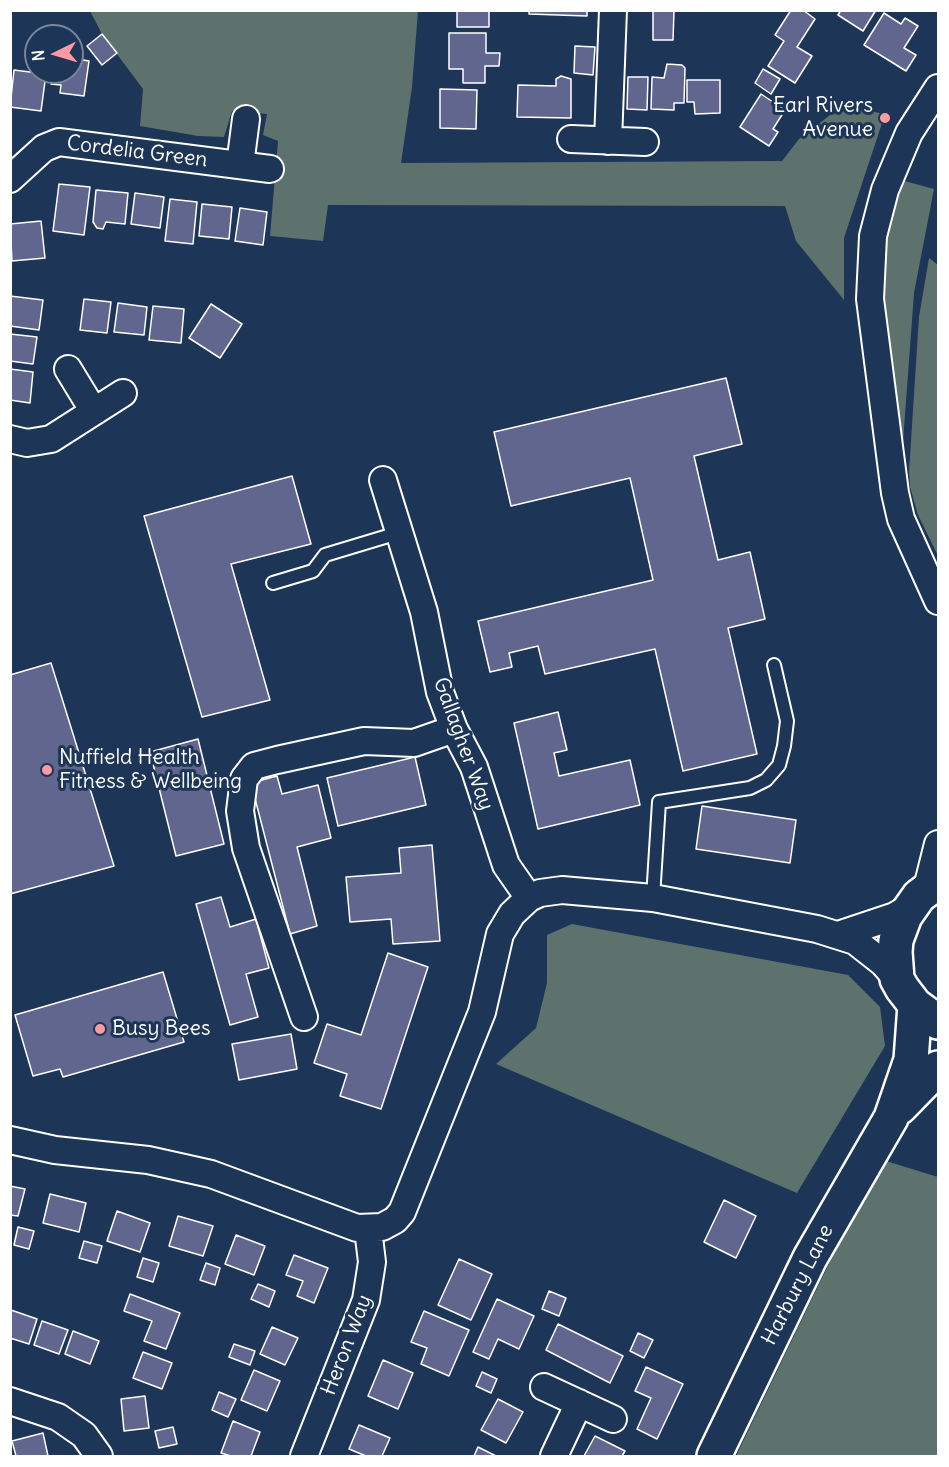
<!DOCTYPE html>
<style>
body{margin:0}
#map{position:relative;width:949px;height:1467px;overflow:hidden;background:#1d3557;font-family:Delius,sans-serif}
canvas{display:block}
.frame{position:absolute;inset:0;border:12px solid #fff;pointer-events:none}
.north{position:absolute;left:24px;top:24px;width:60px;height:60px;box-sizing:border-box;background:#1d3557;border:2px solid #77869a;border-radius:50%;rotate:265deg;font-size:16px;font-weight:700;line-height:24px;text-align:center;color:#fff}
.north::after{content:'';display:block;margin:auto;width:21px;height:27px;background:#ff9aa2;clip-path:polygon(50% 0,100% 100%,50% 72%,0 100%)}
</style>
<div id="map">
<canvas width="949" height="1467"></canvas>
<div class="frame"></div>
<div class="north">N</div>
</div>
<script>
const ctx = document.querySelector('canvas').getContext('2d');
ctx.lineJoin = 'round';
function fill(path, color) { ctx.fillStyle = color; ctx.fill(path, 'evenodd'); }
const shape = rows => new Path2D(rows.map(r => 'M' + r).join(''));
function strokePath(path, color, width, dash) { ctx.strokeStyle = color; ctx.lineWidth = width; ctx.lineCap = dash ? 'butt' : 'round'; ctx.setLineDash(dash || []); ctx.stroke(path); }
function write(font, color, halo, rows, align = 'center') {
  ctx.font = font + ' Delius,sans-serif'; ctx.lineWidth = 6; ctx.setLineDash([]); ctx.textBaseline = 'middle'; ctx.strokeStyle = halo; ctx.fillStyle = color; for (const [text, x, y, turn = 0] of rows) {
    ctx.save(); ctx.translate(x, y); ctx.rotate((+turn || 0) * Math.PI / 180); ctx.textAlign = isNaN(turn) ? turn : align; if (halo) ctx.strokeText(text, 0, 0); ctx.fillText(text, 0, 0); ctx.restore();
  }
}
fill(shape([
 [90,11,418,11,412,87,401,163,782,161,799,139,830,115,854,108,885,114,844,238,844,300,796,241,785,206,328,205,323,241,270,236,278,141,263,135,267,114,232,111,224,137,198,136,140,126,143,89,102,34],
 [901,180,934,189,914,293,903,442,899,441,882,298,888,224],
 [929,258,938,265,938,556,918,515,910,487,909,472,919,317],
 [572,924,848,975,880,1007,885,1046,797,1193,496,1064,536,1028,547,983,547,935],
 [886,1161,938,1177,938,1456,736,1456,850,1220]
]), '#5d726d');
const building = shape([
 [457,10,489,10,489,27,457,27,457,10],
 [529,10,587,10,587,16,529,14,529,10],
 [653,10,674,11,673,40,653,40,653,10],
 [791,10,803,10,815,19,797,47,812,56,795,83,768,66,784,41,775,35,791,10],
 [841,10,876,10,863,31,838,15,841,10],
 [884,13,901,24,905,18,918,26,904,48,916,55,906,71,864,45,884,13],
 [449,33,486,33,486,53,500,53,499,66,485,66,485,83,463,83,463,69,449,69,449,33],
 [102,34,117,53,102,65,87,46,102,34],
 [575,46,595,47,593,75,574,73,575,46],
 [72,58,89,61,84,96,60,93,61,85,51,84,53,72,72,72,72,58],
 [667,64,682,65,685,68,684,103,674,103,674,110,651,109,652,77,664,78,667,64],
 [763,69,780,79,771,94,755,83,763,69],
 [14,70,46,74,41,111,10,107,14,70],
 [561,76,571,79,571,118,517,117,518,85,556,86,556,79,561,76],
 [628,77,648,77,647,110,627,109,628,77],
 [687,80,720,80,720,113,695,114,694,102,687,102,687,80],
 [440,89,477,90,476,129,440,128,440,89],
 [761,94,785,110,773,129,778,132,769,146,740,127,761,94],
 [59,184,90,187,84,235,53,231,59,184],
 [96,190,128,193,125,224,106,222,103,229,97,228,93,222,96,190],
 [135,193,164,197,160,228,131,224,135,193],
 [170,199,197,202,193,244,165,241,170,199],
 [202,204,232,207,229,239,199,236,202,204],
 [240,208,267,212,263,245,235,241,240,208],
 [41,221,45,258,12,261,10,224,41,221],
 [10,296,43,300,39,330,10,326,10,296],
 [84,299,111,302,107,333,80,330,84,299],
 [118,303,147,307,144,335,114,332,118,303],
 [211,304,242,324,220,358,189,338,211,304],
 [153,306,184,309,181,343,149,340,153,306],
 [10,334,37,337,33,364,10,361,10,334],
 [10,369,33,372,30,403,10,400,10,369],
 [726,378,742,444,694,456,718,560,750,552,765,619,728,628,757,754,683,771,655,649,545,674,538,646,509,653,512,667,490,672,478,621,653,580,630,478,511,506,494,432,726,378],
 [292,476,311,544,231,564,270,700,202,717,144,516,292,476],
 [51,663,114,866,10,894,10,675,51,663],
 [558,712,567,750,554,753,559,776,630,760,640,805,538,829,514,723,558,712],
 [198,739,224,844,176,856,150,752,198,739],
 [415,757,426,805,338,826,327,778,415,757],
 [277,776,282,794,318,785,331,838,297,847,317,926,290,934,251,783,277,776],
 [702,806,796,820,790,863,696,849,702,806],
 [432,845,440,941,393,944,391,919,350,922,346,877,401,873,399,848,432,845],
 [221,897,230,927,256,919,269,968,246,974,258,1017,230,1025,196,904,221,897],
 [388,953,428,967,381,1109,340,1096,347,1074,314,1063,327,1024,361,1035,388,953],
 [163,972,184,1042,63,1077,60,1069,33,1076,15,1015,163,972],
 [291,1034,297,1069,239,1080,232,1044,291,1034],
 [10,1186,25,1189,18,1216,10,1215,10,1186],
 [50,1194,86,1203,79,1232,43,1223,50,1194],
 [724,1200,756,1216,736,1258,704,1242,724,1200],
 [117,1211,150,1223,140,1252,107,1241,117,1211],
 [178,1216,213,1226,203,1256,169,1246,178,1216],
 [18,1227,34,1231,29,1249,14,1245,18,1227],
 [236,1235,265,1246,254,1275,225,1264,236,1235],
 [84,1241,102,1246,97,1263,79,1258,84,1241],
 [294,1255,328,1268,314,1303,297,1296,303,1281,286,1275,294,1255],
 [143,1258,159,1263,153,1282,137,1277,143,1258],
 [459,1259,492,1274,471,1320,438,1305,459,1259],
 [206,1263,220,1268,215,1285,200,1280,206,1263],
 [258,1284,275,1291,269,1307,251,1299,258,1284],
 [549,1291,566,1298,559,1316,542,1309,549,1291],
 [130,1294,180,1313,166,1349,144,1341,152,1321,124,1311,130,1294],
 [497,1299,534,1316,519,1349,498,1339,489,1359,473,1352,497,1299],
 [11,1310,37,1319,29,1344,10,1338,11,1310],
 [424,1311,469,1330,449,1376,421,1364,427,1348,411,1342,424,1311],
 [42,1321,68,1330,59,1354,34,1345,42,1321],
 [558,1324,623,1356,610,1383,546,1350,558,1324],
 [272,1327,298,1338,285,1365,260,1354,272,1327],
 [73,1331,99,1341,90,1364,65,1354,73,1331],
 [638,1333,653,1340,644,1358,630,1351,638,1333],
 [234,1344,255,1351,250,1365,229,1357,234,1344],
 [143,1352,172,1363,162,1389,133,1378,143,1352],
 [383,1360,413,1373,398,1409,368,1396,383,1360],
 [646,1367,683,1384,657,1439,637,1429,651,1398,635,1391,646,1367],
 [254,1370,280,1381,267,1411,241,1400,254,1370],
 [482,1372,497,1379,491,1393,476,1386,482,1372],
 [219,1392,236,1399,228,1417,212,1410,219,1392],
 [145,1396,149,1428,124,1431,121,1399,145,1396],
 [498,1399,523,1412,506,1443,481,1430,498,1399],
 [233,1421,260,1432,251,1456,231,1456,221,1453,233,1421],
 [359,1425,390,1438,382,1456,366,1456,349,1449,359,1425],
 [173,1427,177,1444,159,1448,155,1431,173,1427],
 [43,1433,48,1456,16,1456,12,1441,43,1433],
 [595,1436,625,1451,622,1456,584,1456,595,1436],
 [478,1447,496,1456,474,1456,478,1447]
]);
fill(building, '#60668d');
strokePath(building, '#fff', 1.5);
const lane = shape([
 [273,583,313,571,325,555,398,533],
 [653,898,659,802,750,788,766,780,779,765,784,746,787,721,774,665]
]);
const street = shape([
 [938,88,909,133,885,190,873,236,870,299,895,493,901,519,938,601],
 [571,139,645,142],
 [608,141,613,10],
 [240,165,246,119],
 [10,179,44,148,59,142,270,169],
 [68,369,93,410],
 [10,439,27,443,51,439,123,393],
 [927,888,938,844],
 [529,898,540,893,562,890,653,898,817,929,855,941,883,963,897,979],
 [841,934,895,916,912,906],
 [304,1017,246,848,240,811,244,779,254,766,277,760,364,741,414,743,454,729],
 [10,1140,55,1150,148,1160,211,1174,357,1228,382,1227,395,1220,402,1212,482,1012,500,934,512,914,529,898,506,865,474,767,454,729,440,692,424,612,383,480],
 [544,1387,613,1419],
 [10,1401,58,1417,84,1435,99,1456],
 [304,1456,366,1300,372,1262,368,1229],
 [554,1456,579,1403]
]);
const secondary = shape([
 [938,882,919,896,905,916,896,940,895,952,897,979,902,988,915,1005,938,1022],
 [900,1107,938,1068],
 [714,1456,810,1258,891,1118,911,1060,915,1005]
]);
strokePath(lane, '#fff', 16);
strokePath(street, '#fff', 30);
strokePath(secondary, '#fff', 38);
strokePath(lane, '#1d3557', 12);
strokePath(street, '#1d3557', 26);
strokePath(secondary, '#1d3557', 33);
for (const [x, y, r, color] of [
 [885,118,6,"#ff9aa2"],
 [47,770,6,"#ff9aa2"],
 [100,1029,6,"#ff9aa2"]
]) { const dot = new Path2D(); dot.arc(x, y, r, 0, 2 * Math.PI); ctx.fillStyle = color; ctx.fill(dot); strokePath(dot, '#1d3557', 2); }
write('21px', '#fff', '#1d3557', [
 ["Earl Rivers",873,106,"right"],
 ["Avenue",873,130,"right"],
 ["Nuffield Health",59,758],
 ["Fitness & Wellbeing",59,782],
 ["Busy Bees",112,1029]
], 'left');
write('21px', '#fff', '#1d3557', [
 ["Cordelia Green",137,152,7],
 ["Gallagher Way",463,744,70],
 ["Harbury Lane",798,1285,-63],
 ["Heron Way",347,1345,-69]
]);
</script>
